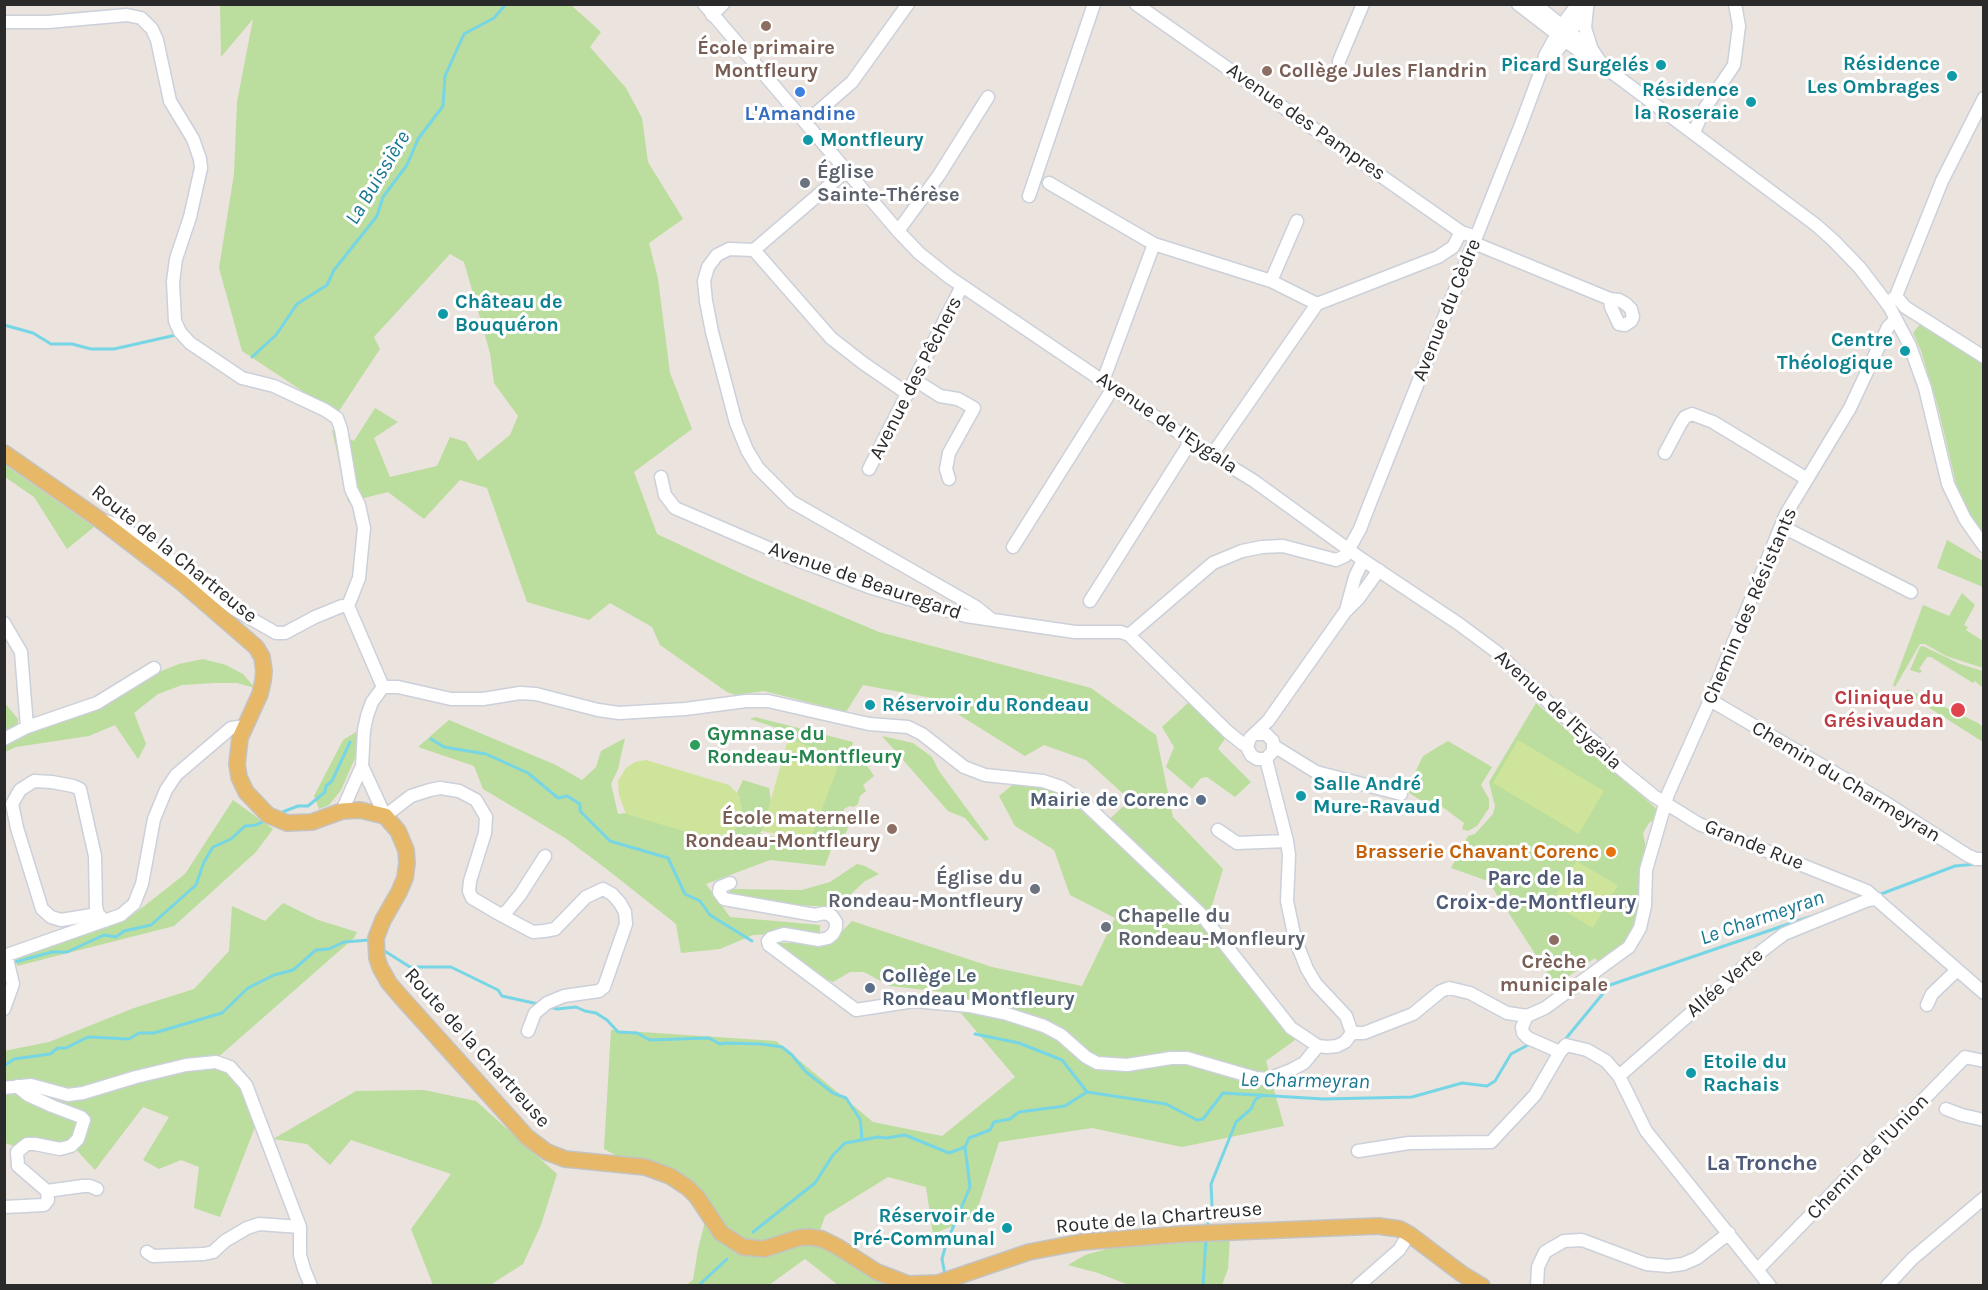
<!DOCTYPE html>
<meta charset="utf-8">
<style>
body{margin:0}
#map{position:relative;width:1988px;height:1290px;overflow:hidden;background:#ebe3dd;font-family:Karla,sans-serif}
canvas{display:block}
.frame{position:absolute;inset:0;border:6px solid #2a2a2a;pointer-events:none}
</style>
<div id="map">
<canvas width="1988" height="1290"></canvas>
<div class="frame"></div>
</div>
<script>
const ctx = document.querySelector('canvas').getContext('2d');
ctx.lineJoin = 'round';
function fill(path, color) { ctx.fillStyle = color; ctx.fill(path, 'evenodd'); }
const shape = rows => new Path2D(rows.map(r => 'M' + r).join(''));
function strokePath(path, color, width, dash) { ctx.strokeStyle = color; ctx.lineWidth = width; ctx.lineCap = dash ? 'butt' : 'round'; ctx.setLineDash(dash || []); ctx.stroke(path); }
function write(font, color, halo, rows, align = 'center') {
  ctx.font = font + ' Karla,sans-serif'; ctx.lineWidth = 6; ctx.setLineDash([]); ctx.textBaseline = 'middle'; ctx.strokeStyle = halo; ctx.fillStyle = color; for (const [text, x, y, turn = 0] of rows) {
    ctx.save(); ctx.translate(x, y); ctx.rotate((+turn || 0) * Math.PI / 180); ctx.textAlign = isNaN(turn) ? turn : align; if (halo) ctx.strokeText(text, 0, 0); ctx.fillText(text, 0, 0); ctx.restore();
  }
}
fill(shape([
 [220,5,571,5,601,32,590,47,626,88,642,118,648,162,683,219,649,243,658,279,670,373,692,429,634,472,657,534,751,578,879,632,1091,688,1156,735,1173,817,1223,869,1205,929,1295,1040,1266,1061,1284,1126,1182,1147,1092,1128,999,1142,975,1217,933,1234,926,1187,888,1177,825,1216,816,1242,881,1283,904,1285,838,1285,805,1259,769,1285,686,1285,693,1280,698,1249,709,1206,604,1149,611,1030,776,1041,873,1122,942,1136,1015,1077,943,992,890,986,864,972,850,972,833,982,799,968,778,943,831,943,852,921,992,967,1082,986,1115,918,1070,895,1054,850,1015,826,999,796,1016,782,1060,793,1101,827,1130,800,1086,760,1044,745,1025,756,932,698,863,685,846,712,764,691,735,695,727,692,660,645,652,627,610,603,589,620,527,602,487,488,460,480,424,519,388,492,348,502,332,430,354,441,375,408,398,422,374,438,390,477,437,466,450,437,466,442,478,461,510,435,518,416,494,383,490,353,464,262,450,254,374,337,380,349,337,414,242,351,219,268,234,174,237,102,253,19,221,57],
 [1921,323,1983,362,1983,537,1969,516,1958,492,1938,407,1921,351,1913,333],
 [4,465,5,465,94,527,67,549,34,497,5,477],
 [1947,540,1983,561,1983,587,1937,568],
 [1962,593,1975,605,1964,625,1968,627,1966,630,1983,641,1983,668,1946,656,1925,644,1920,644,1895,687,1893,685,1923,605,1949,616],
 [1923,646,1960,664,1983,671,1983,688,1975,681,1973,683,1931,657,1927,657,1919,669,1922,671,1920,673,1910,670,1920,647],
 [203,659,226,665,243,674,255,688,237,683,214,683,182,685,158,694,134,713,146,744,138,759,115,725,89,736,16,747,5,752,4,702,18,719,17,729,179,664],
 [1907,689,1978,723,1983,727,1983,742,1906,693],
 [1189,702,1226,737,1218,749,1251,782,1235,797,1207,777,1201,778,1192,789,1166,767,1174,747,1162,727],
 [1536,703,1659,811,1655,819,1649,823,1643,833,1646,849,1639,919,1625,944,1602,960,1598,962,1595,958,1563,980,1567,986,1559,991,1488,881,1451,868,1468,836,1475,834,1493,814,1495,806,1489,782],
 [755,717,853,742,849,761,862,763,868,767,874,776,863,785,866,791,860,796,858,804,854,807,849,806,844,809,843,817,848,827,846,833,841,837,835,836,832,838,831,850,825,866,770,860,706,884,730,917,820,925,820,932,753,935,720,949,681,953,676,924,604,867,565,838,483,789,474,766,418,747,449,720,556,765,582,780,596,767,601,751,625,738,618,769,611,784,618,814,740,799,737,793,743,780,769,788,771,801,762,831,759,833,809,845,834,755,788,739,786,731,750,719],
 [356,732,359,749,341,790,329,805,319,809,314,796,343,740],
 [882,736,913,743,932,757,939,771,989,839,985,841,965,818,948,811],
 [1448,741,1492,767,1481,785,1489,799,1489,808,1477,826,1468,831,1462,829,1464,823,1440,805,1435,809,1406,791,1423,756],
 [233,800,273,829,256,852,174,926,17,966,16,955,134,914,185,874],
 [857,864,865,866,879,874,865,881,850,895,834,898,831,907,780,904,730,894,729,889,802,890,830,882],
 [283,903,318,920,357,932,354,938,216,1059,243,1088,257,1122,220,1217,194,1208,199,1167,181,1160,159,1169,143,1160,169,1117,143,1107,95,1170,70,1143,14,1146,5,1143,4,1051,49,1042,134,1008,194,989,229,951,232,906,265,921],
 [424,1090,476,1101,557,1174,541,1225,523,1264,490,1285,433,1285,411,1229,451,1174,351,1140,330,1165,307,1144,273,1139,356,1091],
 [1230,1238,1228,1269,1222,1285,1129,1285,1098,1273,1068,1265,1085,1255,1121,1245]
]), '#bbdd9d');
fill(shape([
 [788,739,834,755,837,769,810,841,762,831],
 [1518,740,1604,791,1579,834,1493,783],
 [646,760,729,785,737,793,742,807,740,821,732,834,717,838,707,838,626,814,619,795,618,781,626,768,635,762],
 [1576,861,1618,885,1593,928,1551,903]
]), '#cee49a');
strokePath(shape([
 [4,325,33,333,51,344,72,344,91,349,114,349,176,335],
 [252,357,276,335,297,304,327,285,334,270,377,216,383,197,407,165,418,139,443,106,445,76,464,34,494,18,506,4],
 [431,739,444,747,486,754,528,773,558,798,567,796,580,804,580,811,610,841,668,858,685,894,700,901,710,915,752,941],
 [280,813,298,806,308,806,325,792,326,786,332,781,350,742],
 [1881,894,1955,866,1976,864],
 [383,950,410,967,451,967,498,990,502,996,538,1004],
 [15,962,52,952,67,952,104,935,116,937,124,931,151,925,196,885,204,862,213,847,231,839,245,826,256,825,264,821],
 [550,1007,557,1009,576,1007,585,1011,596,1013,607,1020,618,1032,637,1033,650,1040,709,1038,720,1044,725,1043,761,1044,782,1047,792,1055,806,1072,833,1093,846,1098,860,1119,861,1125],
 [975,1034,1019,1043,1062,1060,1087,1092],
 [1563,1042,1610,985,1809,917],
 [4,1066,14,1059,50,1054,58,1048,66,1048,88,1037,129,1039,139,1033,154,1033,222,1013,248,988,274,975,293,970,316,950,329,949,344,942,369,940],
 [861,1127,862,1140,878,1137,886,1138,905,1135,949,1153,965,1147,969,1138,990,1130,994,1122,1010,1119,1019,1112,1065,1106,1087,1092,1166,1104,1197,1120,1203,1119,1223,1093,1324,1099,1412,1097,1462,1083,1487,1086,1495,1081,1511,1054,1528,1045],
 [1207,1227,1212,1206,1211,1184,1236,1122,1251,1109,1255,1100,1262,1095],
 [753,1232,815,1183,833,1155,845,1143,862,1140],
 [945,1275,942,1259,946,1244,970,1187,965,1147],
 [698,1286,727,1259],
 [1203,1286,1206,1239]
]), '#77d6e5', 3);
const minor = shape([
 [704,4,898,231,919,253,949,277,1212,455,1254,481,1363,560,1459,624,1498,653,1552,706,1596,743,1616,765,1654,796,1699,824,1867,891,1984,993],
 [1136,4,1461,232,1476,237],
 [1518,4,1592,61,1600,63],
 [1535,4,1593,51,1601,63,1610,71,1816,225,1834,241,1860,268,1889,306,1910,346,1925,388,1948,484,1965,519,1984,546],
 [1587,8,1585,28,1592,50],
 [712,15,723,4],
 [4,22,48,22,127,15,141,18,152,29,157,40,170,101,193,139,200,159,201,168,190,217,176,259,173,282,175,321,180,332,190,343,242,378,274,386,325,410,337,418,341,429,351,489,359,505,364,528,359,578,348,606,383,687],
 [1339,61,1363,4],
 [1545,65,1565,41,1588,4],
 [806,122,852,82,908,4],
 [1694,133,1703,111,1734,65,1739,26,1735,4],
 [846,171,754,250,729,249,717,255,708,267,704,281,706,301,712,332,736,423,747,450,758,468,792,502,976,607,991,619],
 [1049,183,1154,244,1271,281,1317,304],
 [1029,196,1094,4],
 [898,231,939,175,988,97],
 [1474,243,1610,299,1611,307,1619,324,1625,325,1631,321,1633,317,1631,309,1626,304,1619,300,1610,299],
 [754,250,831,338,863,363,908,394],
 [1271,281,1297,221],
 [1896,296,1905,307,1984,357],
 [1887,304,1896,296,1942,181,1984,98],
 [915,380,940,396,958,399,974,408,949,453,946,469,949,479],
 [1103,381,1154,244],
 [1665,453,1681,423,1685,417,1692,414,1713,422,1807,479],
 [1212,455,1317,304,1438,257,1453,247,1461,232],
 [869,469,962,286],
 [661,477,665,495,675,508,789,557,869,587,966,616,1075,632,1121,632,1129,635,1228,732,1243,744,1247,745],
 [105,521,119,525,180,566,234,609,276,633,285,633,315,617,342,606,348,606],
 [1781,526,1911,592],
 [1013,547,1113,388],
 [1090,601,1191,441],
 [1346,610,1355,577,1363,560],
 [4,623,21,652,27,727],
 [1129,635,1213,563,1242,551,1262,547,1283,546,1336,560,1345,556,1360,529,1370,503,1520,127,1542,68,1545,56,1562,25,1578,4],
 [1710,700,1886,803,1967,855,1976,859,1984,859],
 [1256,734,1266,734,1273,741,1273,751,1266,759,1257,759,1251,755,1247,747,1250,738,1268,721,1345,612,1358,599,1379,570],
 [4,739,27,727,97,703,154,668],
 [1274,746,1316,772,1401,794],
 [1266,759,1287,841,1289,855,1287,901,1295,939,1307,969,1316,984,1346,1016,1352,1033],
 [362,766,385,816,411,796,430,790,440,788,459,791,476,800,486,817,485,833,470,881,469,891,472,898,501,915,533,932,544,931,555,929,586,897,603,889,612,894,620,903,625,912,626,924,604,987,599,991,564,996,547,1003,535,1013,528,1031],
 [342,811,362,766,364,730,367,716,372,702,383,687,398,687,451,699,483,699,520,693,536,694,598,710,619,713,685,709,746,701,768,701,869,724,908,727,922,734,964,767,985,775,1043,781,1061,787,1080,799,1200,913,1291,1028,1318,1046,1327,1047,1337,1046,1345,1042,1352,1033],
 [1218,830,1237,843,1287,841],
 [730,883,720,887,719,892,724,899,815,915,825,913,832,916,836,922,836,928,833,934,828,938,819,940,784,934,771,938,768,941,769,945,856,1010,914,1001,969,1006,1007,1014,1044,1026,1061,1035,1086,1057,1097,1063,1127,1065,1171,1058,1187,1058,1256,1078,1268,1079,1291,1070,1304,1063,1318,1046],
 [98,914,61,920,51,917,42,909,17,828,12,804,20,790,34,781,52,782,73,786,80,789,95,856,96,907,98,914,105,921],
 [501,915,507,911,520,895,545,856],
 [4,956,121,915,134,904,142,884,154,819,166,790,176,775,231,728,245,726],
 [1927,1005,1932,994,1957,970],
 [4,1009,13,984,6,955],
 [1527,1016,1522,1027,1523,1033,1528,1038,1560,1052],
 [1352,1033,1364,1033,1413,1014,1441,991,1449,988,1470,993,1507,1013,1527,1016,1545,1008,1629,947,1640,928,1645,906,1646,870,1668,794,1710,700,1781,526,1786,514,1850,408,1888,327,1896,319],
 [1619,1076,1763,950,1784,934,1868,900,1877,899],
 [4,1088,31,1085,68,1095,83,1093,136,1077,186,1065,216,1062,230,1067,246,1085,300,1227,300,1255,304,1269,311,1286],
 [1946,1109,1962,1115,1984,1120],
 [1358,1151,1409,1143,1491,1142,1535,1095,1560,1052,1566,1045,1587,1050,1606,1061,1619,1076,1646,1131,1770,1286],
 [47,1191,83,1186,90,1186,97,1189],
 [4,1207,44,1205,48,1200,47,1191,18,1166,17,1152,27,1144,35,1144,60,1149,71,1146,78,1139,84,1120,81,1117,52,1106,28,1095,17,1086],
 [147,1252,153,1256,204,1254,213,1252,225,1241,247,1228,259,1224,300,1227],
 [1758,1269,1965,1057,1984,1061],
 [1358,1286,1399,1250,1409,1234],
 [1537,1286,1538,1267,1545,1252,1564,1241,1582,1240,1646,1264,1668,1266,1683,1264,1697,1258,1729,1233],
 [1887,1286,1912,1259,1984,1198]
]);
const major = shape([
 [4,453,100,520,181,582,256,647,262,657,264,671,263,681,260,694,240,738,237,764,239,777,246,792,268,815,287,823,312,822,342,811,360,810,385,816,398,831,406,850,407,863,405,878,399,892,383,920,376,938,377,958,380,967,389,983,401,997,527,1137,547,1152,565,1159,645,1167,670,1176,688,1188,697,1197,721,1233,743,1247,764,1249,798,1238,809,1237,822,1239,838,1247,877,1272,908,1284,938,1283,1029,1252,1082,1242,1184,1234,1378,1226,1400,1229,1409,1234,1462,1274,1482,1286]
]);
strokePath(minor, '#cbd0da', 15);
strokePath(major, '#c3c3c3', 18);
strokePath(minor, '#fff', 12);
strokePath(major, '#e6b867', 15);
for (const [x, y, r, color] of [
 [766,26,6,"#8d6e63"],
 [1661,65,6,"#0f9aa8"],
 [1267,71,6,"#8d6e63"],
 [1952,76,6,"#0f9aa8"],
 [800,92,6,"#3f7fe0"],
 [1751,102,6,"#0f9aa8"],
 [808,140,6,"#0f9aa8"],
 [805,183,6,"#6b7280"],
 [443,314,6,"#0f9aa8"],
 [1905,351,6,"#0f9aa8"],
 [870,705,6,"#0f9aa8"],
 [1958,710,8,"#e0444e"],
 [695,745,6,"#2e9e5b"],
 [1301,796,6,"#0f9aa8"],
 [1201,800,6,"#5c6f8a"],
 [892,829,6,"#8d6e63"],
 [1611,852,6,"#e8710a"],
 [1035,889,6,"#6b7280"],
 [1106,927,6,"#6b7280"],
 [1554,940,6,"#8d6e63"],
 [870,988,6,"#5c6f8a"],
 [1691,1073,6,"#0f9aa8"],
 [1007,1228,6,"#0f9aa8"]
]) { const dot = new Path2D(); dot.arc(x, y, r, 0, 2 * Math.PI); ctx.fillStyle = color; ctx.fill(dot); strokePath(dot, '#fff', 2); }
write('bold 20px', '#785e54', '#fff', [
 ["École primaire",766,48],
 ["Montfleury",766,71],
 ["Collège Jules Flandrin",1279,71,"left"],
 ["École maternelle",880,818,"right"],
 ["Rondeau-Montfleury",880,841,"right"],
 ["Crèche",1554,962],
 ["municipale",1554,985]
]);
write('bold 20px', '#0d838f', '#fff', [
 ["Résidence",1940,64],
 ["Les Ombrages",1940,87],
 ["Picard Surgelés",1649,65],
 ["Résidence",1739,90],
 ["la Roseraie",1739,113],
 ["Montfleury",820,140,"left"],
 ["Château de",455,302,"left"],
 ["Bouquéron",455,325,"left"],
 ["Centre",1893,340],
 ["Théologique",1893,363],
 ["Réservoir du Rondeau",882,705,"left"],
 ["Salle André",1313,784,"left"],
 ["Mure-Ravaud",1313,807,"left"],
 ["Etoile du",1703,1062,"left"],
 ["Rachais",1703,1085,"left"],
 ["Réservoir de",995,1216],
 ["Pré-Communal",995,1239]
], 'right');
write('bold 20px', '#366cbe', '#fff', [
 ["L'Amandine",800,114]
]);
write('20px', '#2a2a2a', '#fff', [
 ["Avenue des Pampres",1306,122,35],
 ["Avenue du Cèdre",1447,310,-68],
 ["Avenue des Pêchers",916,378,-63],
 ["Avenue de l'Eygala",1167,423,34],
 ["Route de la Chartreuse",174,554,39],
 ["Avenue de Beauregard",865,581,19],
 ["Chemin des Résistants",1750,606,-67],
 ["Avenue de l'Eygala",1558,710,43],
 ["Chemin du Charmeyran",1846,782,31],
 ["Grande Rue",1754,845,22],
 ["Allée Verte",1725,983,-41],
 ["Route de la Chartreuse",477,1048,48],
 ["Chemin de l'Union",1868,1157,-46],
 ["Route de la Chartreuse",1159,1218,-5]
]);
write('bold 20px', '#5b616d', '#fff', [
 ["Église",817,172],
 ["Sainte-Thérèse",817,195],
 ["Église du",1023,878,"right"],
 ["Rondeau-Montfleury",1023,901,"right"],
 ["Chapelle du",1118,916],
 ["Rondeau-Monfleury",1118,939]
], 'left');
write('bold 20px', '#be3a42', '#fff', [
 ["Clinique du",1944,698],
 ["Grésivaudan",1944,721]
], 'right');
write('bold 20px', '#27864d', '#fff', [
 ["Gymnase du",707,734],
 ["Rondeau-Montfleury",707,757]
], 'left');
write('bold 20px', '#4e5e75', '#fff', [
 ["Mairie de Corenc",1189,800],
 ["Collège Le",882,976,"left"],
 ["Rondeau Montfleury",882,999,"left"]
], 'right');
write('bold 20px', '#c56008', '#fff', [
 ["Brasserie Chavant Corenc",1599,852]
], 'right');
write('italic 21px', '#177690', '#fff', [
 ["La Buissière",378,178,-59],
 ["Le Charmeyran",1762,918,-19],
 ["Le Charmeyran",1305,1081,1]
]);
write('bold 21px', '#4e5a77', '#fff', [
 ["Parc de la",1536,879],
 ["Croix-de-Montfleury",1536,903]
]);
write('bold 22px', '#4e5a77', '#fff', [
 ["La Tronche",1762,1164]
]);
</script>
